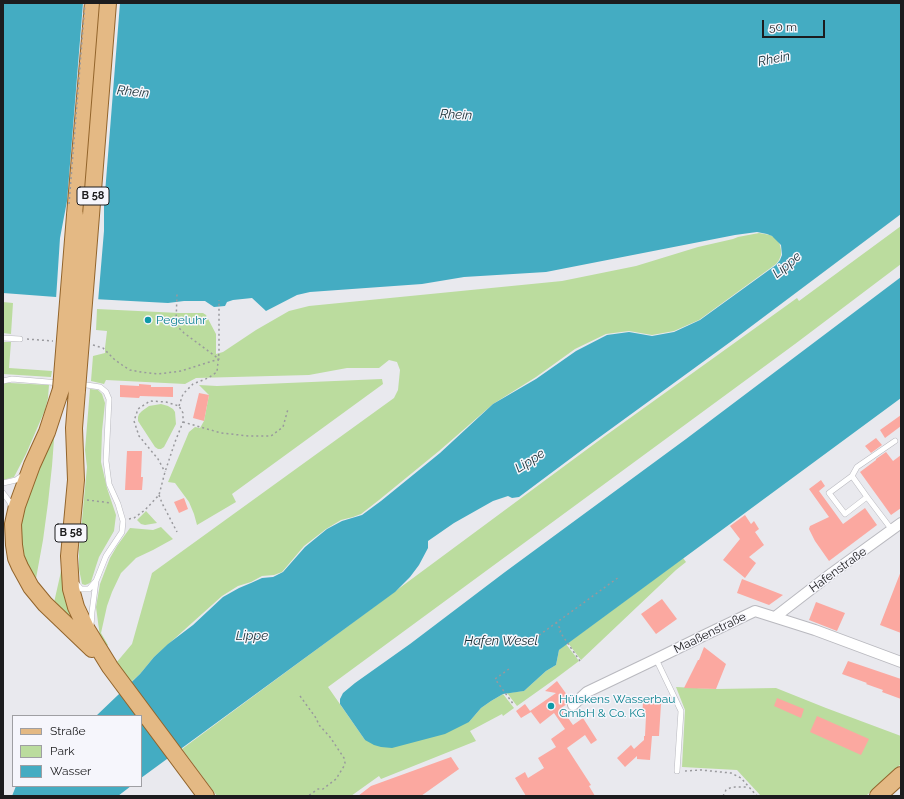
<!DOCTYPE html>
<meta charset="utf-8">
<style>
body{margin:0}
#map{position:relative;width:904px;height:799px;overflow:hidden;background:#e9e9ee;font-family:Raleway,sans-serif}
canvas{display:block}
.frame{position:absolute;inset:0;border:4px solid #1c1c1e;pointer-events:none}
.legend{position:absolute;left:12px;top:715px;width:130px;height:72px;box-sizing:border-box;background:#f6f6fc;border:1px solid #9f9fa3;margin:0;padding:5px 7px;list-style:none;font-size:12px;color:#1c1c1e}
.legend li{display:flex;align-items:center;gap:8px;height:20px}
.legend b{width:20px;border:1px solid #9f9fa3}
.scale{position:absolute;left:762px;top:20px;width:63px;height:18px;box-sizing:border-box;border:2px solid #1c1c1e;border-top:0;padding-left:5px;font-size:12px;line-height:14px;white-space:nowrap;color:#1c1c1e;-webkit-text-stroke:3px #f6f6fc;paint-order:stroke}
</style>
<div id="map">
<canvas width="904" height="799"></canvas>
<div class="frame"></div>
<ul class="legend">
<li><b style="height:5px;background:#e4b984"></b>Straße</li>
<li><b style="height:11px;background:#bbdc9e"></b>Park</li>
<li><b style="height:11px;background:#44acc2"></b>Wasser</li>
</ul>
<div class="scale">50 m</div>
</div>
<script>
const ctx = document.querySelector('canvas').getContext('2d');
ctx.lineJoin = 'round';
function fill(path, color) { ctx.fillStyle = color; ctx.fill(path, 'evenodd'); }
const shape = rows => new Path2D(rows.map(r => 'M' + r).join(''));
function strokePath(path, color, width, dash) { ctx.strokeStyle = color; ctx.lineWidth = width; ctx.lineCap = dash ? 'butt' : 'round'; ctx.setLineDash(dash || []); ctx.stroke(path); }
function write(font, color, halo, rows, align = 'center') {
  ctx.font = font + ' Raleway,sans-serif'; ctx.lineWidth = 3; ctx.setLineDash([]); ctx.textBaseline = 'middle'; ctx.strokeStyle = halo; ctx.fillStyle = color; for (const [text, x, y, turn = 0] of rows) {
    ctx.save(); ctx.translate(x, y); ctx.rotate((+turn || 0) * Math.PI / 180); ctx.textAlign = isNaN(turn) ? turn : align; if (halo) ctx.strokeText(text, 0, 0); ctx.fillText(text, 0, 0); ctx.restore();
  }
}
fill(shape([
 [901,226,901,264,795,344,328,687,365,740,469,722,481,708,491,701,503,694,514,708,503,716,502,714,470,731,476,741,381,779,379,776,351,796,217,796,182,749,605,436,797,298,799,301],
 [759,233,770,235,774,237,778,241,780,245,781,250,781,255,779,260,776,264,699,320,674,331,652,335,629,331,606,334,575,349,536,377,493,404,439,451,379,500,361,514,353,517,341,520,326,529,304,546,282,572,274,575,262,576,251,582,238,586,222,596,154,657,140,674,131,682,116,663,132,644,152,573,394,398,398,390,400,370,397,362,389,360,379,368,347,368,309,375,196,378,185,384,106,380,104,384,91,381,93,356,105,353,105,348,107,331,96,330,97,309,179,313,203,313,206,315,216,334,216,354,223,352,256,330,289,311,309,306,562,281,636,266,698,247,733,239,738,237],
 [3,302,13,303,11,334,3,333],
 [3,342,11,342,9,368,52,371,51,377,3,374],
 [382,379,383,384,232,494,236,502,197,525,194,514,189,502,175,483,168,482,189,432,195,427,200,428,204,421,209,395,199,385,217,386],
 [3,383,10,383,49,385,48,398,45,410,26,454,14,477,3,480],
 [90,389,98,390,102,394,105,403,102,431,101,462,107,488,116,515,114,531,99,557,96,566,91,582,88,584,85,585,82,584,79,569,79,551,87,467,85,450],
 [161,404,168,406,173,409,175,412,176,424,164,447,161,449,158,449,155,447,138,421,138,417,139,414,142,411,149,406],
 [56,413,52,466,48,503,43,540,35,584,24,566,18,524],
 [146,511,157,523,145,525,141,524,137,520],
 [161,527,173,539,153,550,136,558,121,573,112,592,107,606,101,633,108,645,105,647,100,637,96,607,100,584,110,558,117,546,130,528,153,530],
 [66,544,89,639,53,607,60,576],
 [683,558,686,562,676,570,581,660,568,643],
 [566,644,579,661,555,679,517,706,507,693,524,691,546,671,556,665,559,650],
 [676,687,716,689,776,688,826,708,901,736,901,764,866,796,761,796,737,770,682,767,685,710]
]), '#bbdc9e');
fill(shape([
 [3,3,901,3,901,214,733,340,586,447,523,494,519,497,512,498,508,496,493,501,454,523,428,541,428,548,419,565,410,577,395,592,141,778,141,716,96,716,140,674,154,657,168,644,193,625,223,597,239,588,251,583,262,578,273,577,283,572,305,547,327,529,342,521,362,515,381,501,440,453,493,404,536,379,576,351,607,335,629,332,652,336,674,332,700,320,776,265,780,260,782,255,781,245,772,236,767,234,757,232,735,235,546,272,464,277,422,284,310,292,297,295,266,311,252,298,233,300,227,302,225,306,214,307,205,301,184,301,168,303,56,297,3,293],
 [901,277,901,398,559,650,556,665,546,671,524,691,503,694,491,701,481,708,469,722,445,734,392,748,381,747,374,745,365,740,340,704,340,699,343,693,355,683,410,644,505,572,686,439],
 [16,786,131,786,118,796,12,796]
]), '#44acc2');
fill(shape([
 [83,3,120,3,104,206,104,231,98,302,56,299,60,238,67,201]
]), '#e9e9ee');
fill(shape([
 [139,384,151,385,151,387,173,387,173,397,140,396,139,398,120,397,120,385,139,386],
 [199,393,209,395,204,421,193,418],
 [901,415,901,426,885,438,880,430],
 [876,438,882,445,871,453,865,446],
 [127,451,142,451,141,477,143,477,142,490,125,490],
 [886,452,893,461,901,455,901,508,891,515,860,472,876,460,876,459],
 [821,480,825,486,819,491,843,524,865,508,877,525,829,561,815,541,809,529,810,526,829,517,809,489],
 [184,498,188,509,179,513,174,502],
 [745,515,751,524,754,521,759,529,755,532,764,545,749,557,756,563,745,578,723,560,740,539,730,526],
 [901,571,901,633,880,625],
 [742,579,783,595,769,605,737,593],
 [662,599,677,619,656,634,641,614],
 [816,602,845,613,837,631,809,620],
 [704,647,726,664,716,689,684,688,698,660,699,660],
 [848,661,901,679,901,699,882,692,883,690,866,684,867,683,842,674],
 [557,681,570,699,567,704,561,708,573,725,583,718,597,740,591,744,585,735,567,748,591,785,589,786,595,796,526,796,515,778,525,772,528,778,544,768,538,758,556,747,551,739,565,729,554,713,540,724,531,712,521,718,516,711,525,704,530,711,556,693,545,691],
 [777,698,804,709,801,718,774,706],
 [643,703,661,704,659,736,652,736,650,760,637,759,637,756,625,767,617,758,631,745,634,749,644,740,644,736,645,736,646,716,642,715],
 [817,716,869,739,861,755,810,732],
 [451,757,459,769,421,796,358,796,371,786]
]), '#fba8a0');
const service = shape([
 [3,338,20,339],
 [3,381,12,379,60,383],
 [80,384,100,387,106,392,109,399,106,461,109,484,118,504,123,521,122,532,106,556,96,581,92,612,91,626],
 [852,476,857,467,895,441],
 [3,483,16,480,23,475],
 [3,493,9,501,12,507],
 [867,497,852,476,829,493,845,514,867,497,892,530],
 [75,582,81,589,89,589,95,582],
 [656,659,681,711,677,771]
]);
const minor = shape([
 [775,617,832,573,901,523],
 [573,705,587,692,656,659,707,634,755,611,815,630,901,662]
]);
const primary = shape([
 [75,215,93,3],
 [61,389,47,432,32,465,17,506,13,524,14,545,16,558,20,567,31,587,45,604,92,649],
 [77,390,74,428,76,480,69,556,71,589,76,607,86,628,110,667,206,796],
 [878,796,901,775]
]);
strokePath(service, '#b9b9bf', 6);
strokePath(minor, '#b9b9bf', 12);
strokePath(primary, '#92642b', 18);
strokePath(shape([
 [27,339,53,341],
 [93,345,103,348,115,360,125,367,130,370,141,372,158,374,181,371,219,359,184,333,177,326,176,323,177,294],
 [179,406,183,394,193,384,208,378,217,372,219,352,219,300],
 [183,422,221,433,249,436,271,436,283,427,288,409],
 [159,495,162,503,177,532],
 [87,500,111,503],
 [129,519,134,518,145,510,159,495,165,472,175,442,183,422,183,413,179,406,166,402,150,401,138,409,134,421,139,436,158,459,165,472],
 [556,622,561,630,560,632,580,661],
 [527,644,619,577],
 [509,669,495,679,514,705],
 [300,696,316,718,319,725,330,737,344,758,345,763,344,766,336,779,323,789,318,789,308,796],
 [685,771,701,770,731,773,741,778,757,796],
 [723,796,726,790,730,788,735,787,748,787]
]), '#99999d', 1.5, [2, 3]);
strokePath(service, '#fff', 5);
strokePath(minor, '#fff', 10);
strokePath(primary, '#e4b984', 16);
const primaryBridge = shape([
 [61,389,75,215],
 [77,390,108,3]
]);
strokePath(primaryBridge, '#92642b', 18, []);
strokePath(shape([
 [69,204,85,3]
]), '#99999d', 1.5, [2, 3]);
strokePath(primaryBridge, '#e4b984', 16);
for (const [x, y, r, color] of [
 [148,320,4,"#0f9aa8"],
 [551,706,4,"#0f9aa8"]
]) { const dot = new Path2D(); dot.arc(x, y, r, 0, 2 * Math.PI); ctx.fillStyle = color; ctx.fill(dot); strokePath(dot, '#f6f6fc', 1.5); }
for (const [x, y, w] of [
 [93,196,32],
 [71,533,32]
]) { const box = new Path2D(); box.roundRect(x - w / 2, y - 9, w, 18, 3); ctx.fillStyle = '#f6f6fc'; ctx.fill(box); strokePath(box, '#1c1c1e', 1); }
write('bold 11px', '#1c1c1e', null, [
 ["B 58",93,196],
 ["B 58",71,533]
]);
write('12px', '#0d838f', '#f6f6fc', [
 ["Pegeluhr",156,320],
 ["Hülskens Wasserbau",559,699],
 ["GmbH & Co. KG",559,713]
], 'left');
write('12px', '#1c1c1e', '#f6f6fc', [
 ["Hafenstraße",838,570,-36],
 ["Maaßenstraße",710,633,-26]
]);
write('italic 13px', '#162d33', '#f6f6fc', [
 ["Rhein",774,59,-11],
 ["Rhein",133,92,6],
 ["Rhein",456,115,3],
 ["Lippe",787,265,-40],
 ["Lippe",530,461,-33],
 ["Lippe",252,636],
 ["Hafen Wesel",501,641]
]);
</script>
